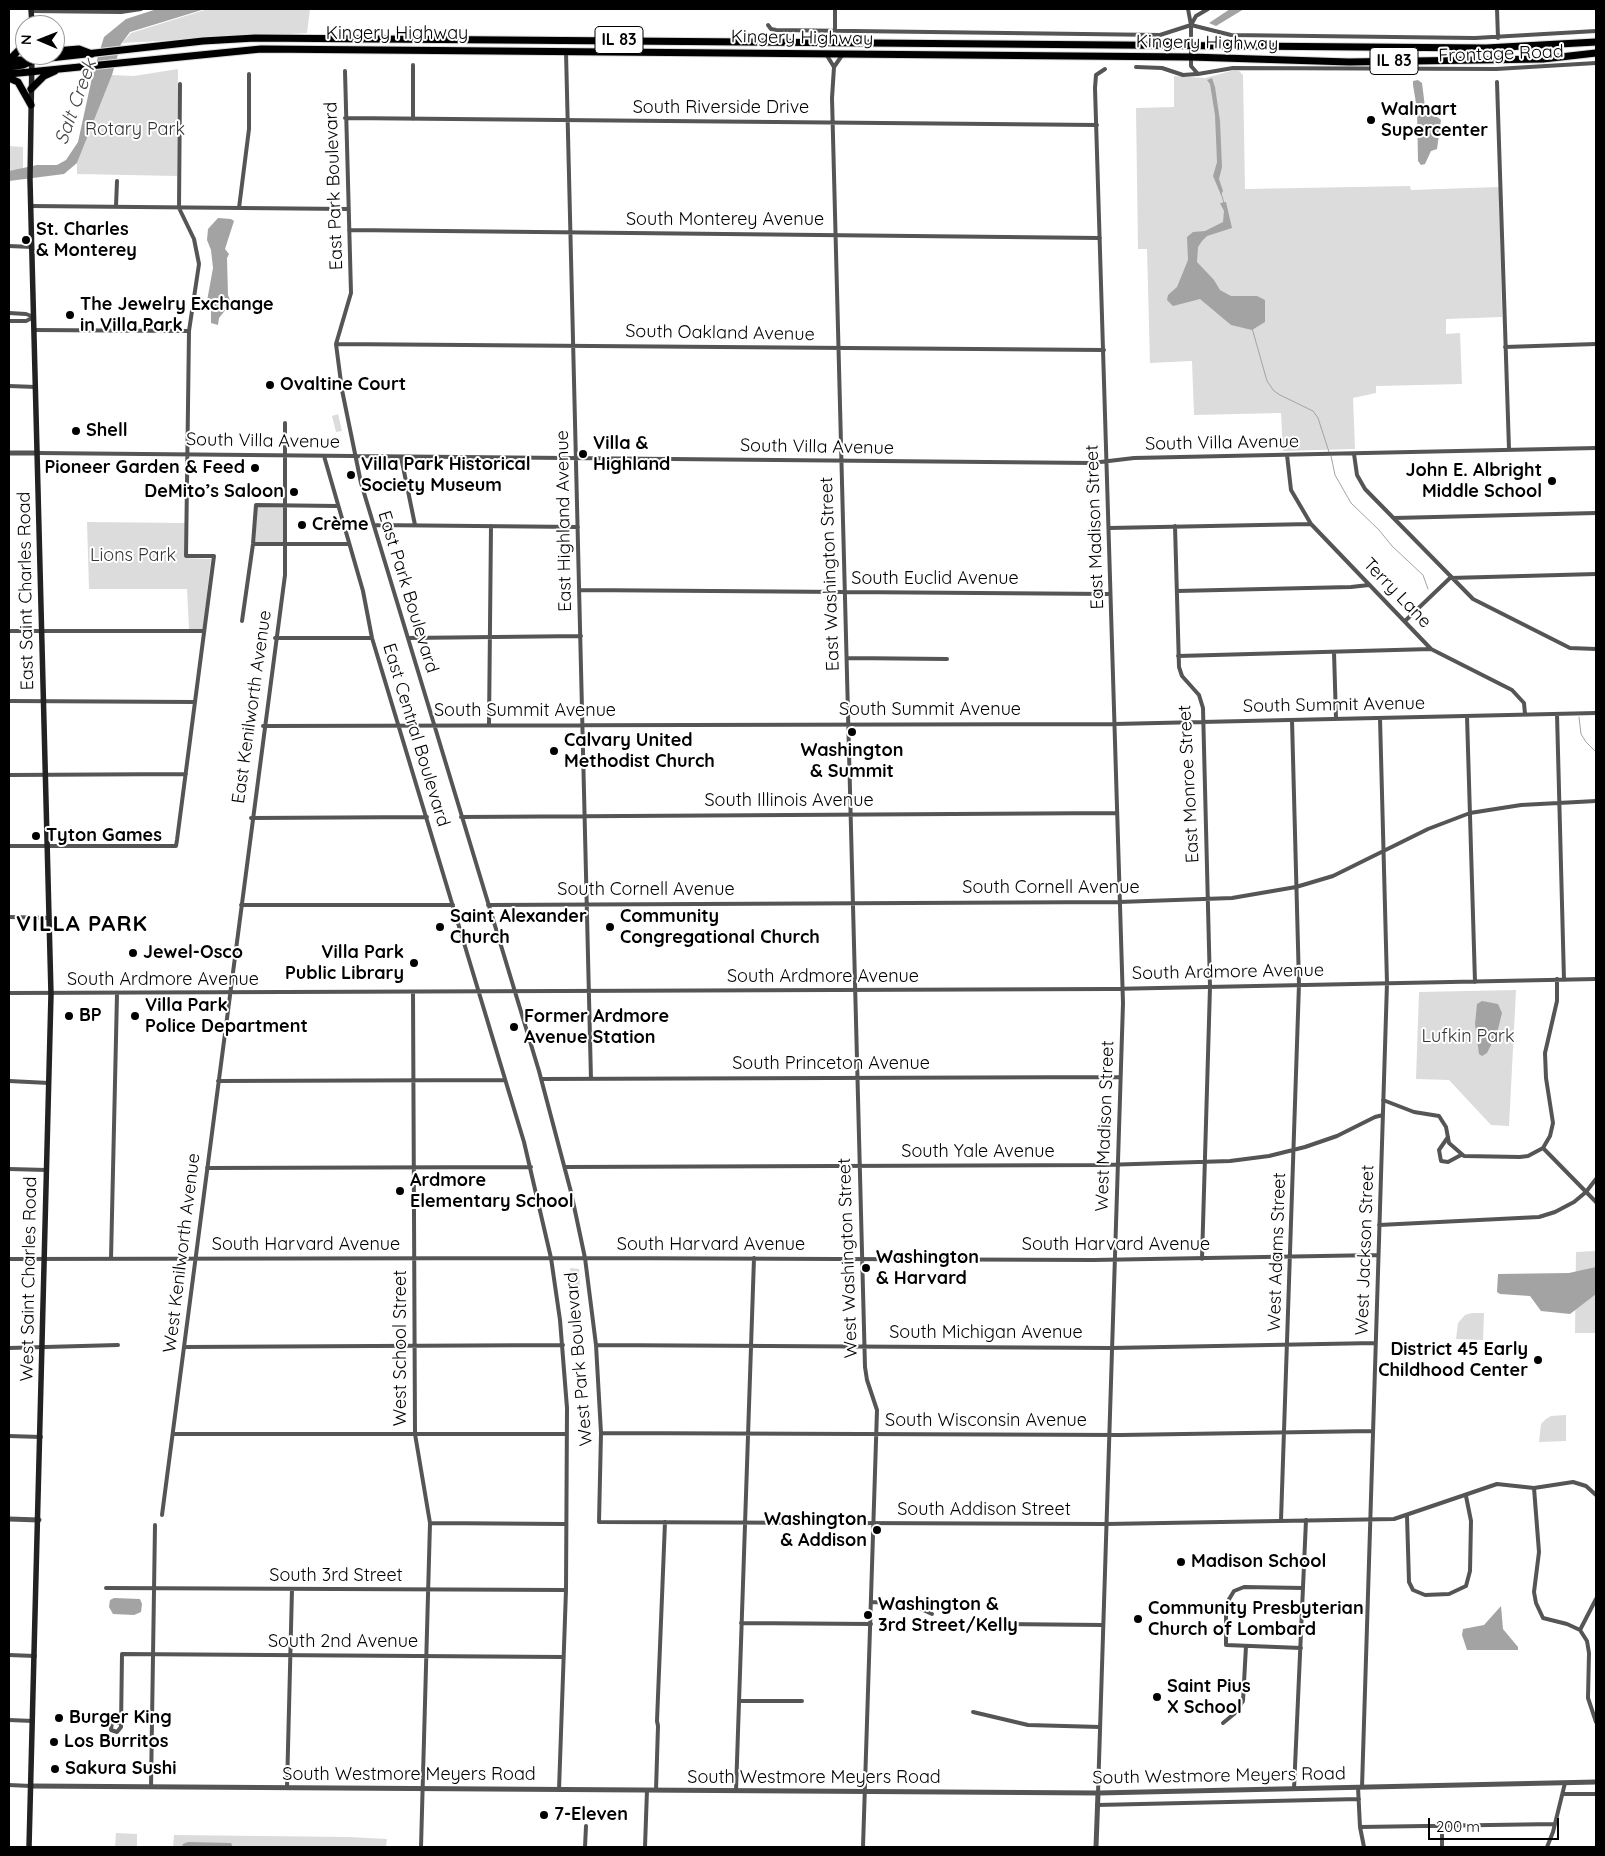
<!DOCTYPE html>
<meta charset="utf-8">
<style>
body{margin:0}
#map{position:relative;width:1605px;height:1856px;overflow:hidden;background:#fff;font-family:Quicksand,sans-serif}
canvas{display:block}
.frame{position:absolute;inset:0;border:10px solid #000;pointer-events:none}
.north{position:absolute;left:15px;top:15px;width:50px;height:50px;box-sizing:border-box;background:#fff;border:1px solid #999;border-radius:50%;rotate:271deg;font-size:14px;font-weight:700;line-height:20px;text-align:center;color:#000}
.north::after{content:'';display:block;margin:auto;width:18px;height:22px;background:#000;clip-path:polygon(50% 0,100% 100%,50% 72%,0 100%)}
.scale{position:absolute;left:1428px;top:1818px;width:131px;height:22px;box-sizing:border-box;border:2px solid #000;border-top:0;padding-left:6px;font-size:15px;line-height:18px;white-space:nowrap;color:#000;-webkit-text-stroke:4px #fff;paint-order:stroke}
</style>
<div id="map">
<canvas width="1605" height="1856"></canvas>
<div class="frame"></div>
<div class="north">N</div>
<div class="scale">200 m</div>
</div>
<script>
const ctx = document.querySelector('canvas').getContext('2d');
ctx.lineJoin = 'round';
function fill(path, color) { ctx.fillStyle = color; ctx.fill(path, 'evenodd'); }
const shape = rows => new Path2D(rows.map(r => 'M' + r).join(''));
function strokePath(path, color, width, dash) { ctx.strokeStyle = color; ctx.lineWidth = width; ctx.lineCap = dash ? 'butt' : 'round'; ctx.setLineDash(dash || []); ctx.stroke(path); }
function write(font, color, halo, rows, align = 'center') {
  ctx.font = font + ' Quicksand,sans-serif'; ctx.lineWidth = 4; ctx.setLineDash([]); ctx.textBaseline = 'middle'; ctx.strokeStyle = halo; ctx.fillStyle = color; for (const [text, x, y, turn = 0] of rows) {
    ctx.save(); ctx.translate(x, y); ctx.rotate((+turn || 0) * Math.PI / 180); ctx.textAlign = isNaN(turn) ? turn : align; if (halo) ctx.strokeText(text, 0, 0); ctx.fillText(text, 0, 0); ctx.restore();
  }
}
fill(shape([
 [208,9,310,9,307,33,122,43,131,33],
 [178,69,177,176,77,174,77,163,112,75,134,76],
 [1231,71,1239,71,1243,75,1245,189,1410,186,1411,190,1499,187,1502,317,1446,319,1446,334,1460,333,1462,384,1376,386,1376,393,1353,398,1355,449,1283,451,1281,413,1194,415,1192,361,1150,363,1147,249,1138,249,1136,108,1174,107,1174,76,1205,78],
 [9,146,23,147,23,178,9,181],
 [338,414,342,431,336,432,332,416],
 [257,507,284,507,284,543,255,542],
 [87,522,185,523,184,558,211,559,203,629,189,629,187,589,89,589],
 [1516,990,1509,1126,1491,1125,1449,1080,1416,1079,1419,992],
 [1596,1251,1596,1333,1575,1333,1576,1252],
 [570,1268,579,1269,580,1287,573,1288],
 [1472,1313,1484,1313,1483,1340,1456,1339,1458,1323,1465,1315],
 [1566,1415,1566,1441,1539,1442,1541,1424,1546,1419,1551,1416],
 [116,1833,137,1834,137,1847,115,1847],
 [174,1835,348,1837,387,1839,386,1847,173,1847]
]), '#dcdcdc');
fill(shape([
 [157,9,205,9,130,32,121,44,112,75,77,163,64,174,9,181,9,171,37,165,57,165,66,160,78,142,93,73,104,37,126,19],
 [1230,9,1244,9,1216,26,1209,23],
 [1212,78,1215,87,1220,121,1222,167,1219,179,1223,191,1221,195,1213,176,1217,162,1215,115,1210,84,1207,80],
 [1418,80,1422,83,1425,107,1441,120,1437,149,1431,151,1425,164,1421,165,1418,161,1417,109,1413,85,1413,81],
 [1226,202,1232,228,1207,236,1202,241,1198,247,1197,262,1214,280,1220,290,1231,296,1257,296,1265,300,1265,322,1252,330,1231,325,1200,299,1173,306,1167,300,1168,295,1177,287,1188,260,1187,237,1193,232,1205,231,1223,222,1224,211,1220,203],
 [218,218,231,219,234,221,225,249,229,254,227,258,228,295,231,303,219,318,218,325,211,323,211,310,207,301,213,268,211,250,207,240,208,229],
 [1482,1001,1498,1004,1502,1013,1497,1033,1487,1053,1482,1056,1479,1054,1475,1024,1477,1004],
 [1596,1267,1596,1294,1570,1314,1541,1311,1530,1296,1500,1294,1497,1292,1498,1274,1569,1273],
 [114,1598,140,1599,142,1604,141,1612,134,1615,113,1614,109,1607,110,1600],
 [1501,1606,1503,1629,1518,1647,1518,1650,1467,1650,1462,1635,1463,1629,1484,1625],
 [188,1842,231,1843,233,1847,182,1847,183,1844]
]), '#a3a3a3');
strokePath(shape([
 [1221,193,1224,203],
 [1252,328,1267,381,1274,391,1280,395,1313,411,1318,418,1329,452],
 [1331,456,1335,475,1351,503,1379,530,1392,546,1423,575,1428,589],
 [1579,717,1581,734,1586,742,1596,752]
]), '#a3a3a3', 1);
const trunk = shape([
 [55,51,79,49,92,54],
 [9,60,32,60,203,41,255,38,1486,48,1596,42],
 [9,60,25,44],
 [9,67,23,65,30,62],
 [9,74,261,49,1191,57,1349,62,1543,59,1596,53],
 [9,78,18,82,31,105],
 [31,89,44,76,55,71]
]);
strokePath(trunk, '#dbdbdb', 9);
strokePath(shape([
 [835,9,835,31],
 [1188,9,1191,25],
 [1208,9,1196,16,1191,25,1191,66,1198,74,1233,68,1496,69,1596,63],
 [1497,9,1498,38],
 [31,11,121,12,141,9],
 [768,25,771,29,776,30,1160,35,1191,25,1231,35,1475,38,1596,31],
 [566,52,591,1079],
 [826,54,834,67],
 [843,54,834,67,832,98,865,1367,867,1380,877,1410,863,1847],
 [413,65,413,119],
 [1136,67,1162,68,1183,75,1197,74],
 [345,71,351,293,336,344,342,390,361,483,539,1071,571,1192,585,1258,596,1345,601,1433,599,1522,1106,1524,1394,1519,1497,1484,1534,1488,1573,1482,1586,1486,1596,1495],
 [1497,82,1509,449],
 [345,118,1097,125],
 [31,206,348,209],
 [116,206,117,181],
 [239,208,249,129,249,74],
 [349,230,1100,238],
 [9,246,32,247],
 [9,313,26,314,34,317],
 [9,321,26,321,34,317],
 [34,330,189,331],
 [336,344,1104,350],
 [1505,347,1596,344],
 [9,386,36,387],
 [38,453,1092,463,1134,458,1596,448],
 [1354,454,1357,475,1365,489,1473,599,1570,648,1596,649],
 [1287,455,1291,490,1311,524,1431,649,1512,690,1524,703,1525,714],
 [324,456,363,591,372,638,524,1142,551,1258,560,1320,567,1408,566,1590,559,1790],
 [401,457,415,525],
 [1394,518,1596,513],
 [374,525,578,527],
 [1175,526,1179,667,1182,676,1199,695,1203,708,1210,987,1202,1259],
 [1109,528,1311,524],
 [253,544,349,544],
 [580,590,1110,594],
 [1177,591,1351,587,1369,585],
 [242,621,253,544,256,505,337,506],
 [1405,621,1450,578,1596,574],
 [9,631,204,631],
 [275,638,372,638],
 [408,638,581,636],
 [1334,652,1336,719],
 [1178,656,1431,649],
 [847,658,947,659],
 [9,701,195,702],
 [1557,714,1564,980],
 [1467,716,1475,982],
 [489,725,491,526],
 [263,726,1114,724,1596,713],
 [9,775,186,774],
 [461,817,1116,813],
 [251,818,427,817],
 [9,846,176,846,177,840,214,556,186,556,189,331,199,264,194,239,179,208,180,84],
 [241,905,453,905],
 [488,905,1119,902,1232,898,1296,887,1333,876,1428,829,1470,813,1521,805,1596,801],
 [9,917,49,918],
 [413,992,415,1434,430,1523,421,1847],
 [9,993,1110,989,1596,979],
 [541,1079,1120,1077],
 [9,1081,49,1083],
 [218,1081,505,1080],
 [1383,1100,1414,1112,1439,1116,1446,1127,1449,1143,1464,1156,1520,1157,1528,1156,1543,1148,1550,1136,1553,1123,1546,1078,1545,1053,1557,1001,1557,979],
 [1448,1137,1439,1150,1441,1161,1448,1162,1461,1155],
 [1543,1148,1596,1202],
 [565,1167,1104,1165,1230,1161,1269,1156,1305,1147,1337,1136,1375,1117,1383,1115],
 [207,1168,531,1167],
 [9,1169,47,1170],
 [1379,1225,1539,1217,1555,1212,1574,1202,1586,1192,1596,1179],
 [9,1259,585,1258,1093,1260,1378,1255],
 [111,1259,117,994],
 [596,1345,1111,1348,1375,1343],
 [184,1347,563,1345],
 [9,1348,118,1345],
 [601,1433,1121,1435,1372,1431],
 [173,1434,567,1434],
 [9,1436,41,1437],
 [1534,1488,1539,1552,1534,1592,1536,1603,1543,1618,1567,1624,1580,1630,1587,1641,1589,1653,1588,1698,1596,1722],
 [162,1515,285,575,285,423],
 [1407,1516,1409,1582,1413,1590,1425,1595,1449,1594,1466,1586,1470,1571,1471,1521,1466,1496],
 [1281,1520,1299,984,1292,720],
 [430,1523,565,1524],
 [106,1588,566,1590],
 [872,1602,908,1603,932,1614],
 [741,1623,871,1624],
 [1001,1624,1103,1625],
 [1580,1630,1596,1599],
 [1301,1648,1226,1645,1226,1609,1228,1601,1234,1591,1244,1587,1303,1588],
 [9,1655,35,1656],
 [739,1701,802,1701],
 [973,1712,1028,1725,1100,1727],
 [9,1720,33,1721],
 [120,1723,112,1722,111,1730,117,1732,121,1727,122,1654,563,1657],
 [1223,1723,1234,1714,1243,1701,1246,1646],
 [9,1785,31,1786],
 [151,1787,155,1525],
 [1358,1787,1360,1827,1364,1847],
 [1362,1787,1387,983,1380,718],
 [287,1788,292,1589],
 [1294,1789,1306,1520],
 [656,1790,658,1726,657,1721,665,1522],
 [736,1791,754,1258],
 [1098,1793,1123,1003,1095,88,1096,75,1105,69],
 [1563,1794,1596,1794],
 [1097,1805,1359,1799],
 [1442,1824,1442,1847],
 [1360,1827,1555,1824],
 [585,1847,586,1826],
 [645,1847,647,1790],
 [1547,1847,1553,1832,1565,1783]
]), '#555', 4);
strokePath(shape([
 [9,453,38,453],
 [9,1519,39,1520],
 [31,1786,1098,1793,1596,1782],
 [1096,1847,1098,1793]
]), '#555', 5);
strokePath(shape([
 [31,9,32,25],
 [29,1847,51,994,30,180,32,55]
]), '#222', 5.5);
strokePath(trunk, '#000', 7);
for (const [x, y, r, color] of [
 [1371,120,5,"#000"],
 [26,240,5,"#000"],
 [70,315,5,"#000"],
 [270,385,5,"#000"],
 [76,431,5,"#000"],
 [583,454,5,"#000"],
 [255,468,5,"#000"],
 [351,475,5,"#000"],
 [1552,481,5,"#000"],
 [294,492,5,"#000"],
 [302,525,5,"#000"],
 [852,732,5,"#000"],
 [554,751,5,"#000"],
 [36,836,5,"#000"],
 [440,927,5,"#000"],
 [610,927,5,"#000"],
 [133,953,5,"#000"],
 [414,963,5,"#000"],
 [69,1016,5,"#000"],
 [135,1016,5,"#000"],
 [514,1027,5,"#000"],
 [400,1191,5,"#000"],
 [866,1268,5,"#000"],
 [1538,1360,5,"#000"],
 [877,1530,5,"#000"],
 [1181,1562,5,"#000"],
 [868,1615,5,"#000"],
 [1138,1619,5,"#000"],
 [1157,1697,5,"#000"],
 [59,1718,5,"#000"],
 [54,1742,5,"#000"],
 [55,1769,5,"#000"],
 [544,1815,5,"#000"]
]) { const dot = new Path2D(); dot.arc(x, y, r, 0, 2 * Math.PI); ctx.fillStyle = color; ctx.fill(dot); strokePath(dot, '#fff', 2); }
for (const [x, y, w] of [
 [619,40,48],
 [1394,61,48]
]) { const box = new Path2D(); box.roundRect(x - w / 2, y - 13.5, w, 27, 4); ctx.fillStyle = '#fff'; ctx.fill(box); strokePath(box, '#000', 1); }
write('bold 16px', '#000', null, [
 ["IL 83",619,40],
 ["IL 83",1394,61]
]);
write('18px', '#000', '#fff', [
 ["Kingery Highway",397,34],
 ["Kingery Highway",802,38,1],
 ["Kingery Highway",1207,43,1],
 ["Frontage Road",1501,54,-2],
 ["South Riverside Drive",721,108],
 ["East Park Boulevard",334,186,-92],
 ["South Monterey Avenue",725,220],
 ["South Oakland Avenue",720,333,1],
 ["South Villa Avenue",263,441,1],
 ["South Villa Avenue",1222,443,-1],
 ["South Villa Avenue",817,447,1],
 ["East Highland Avenue",564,521,-91],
 ["East Madison Street",1095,527,-92],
 ["East Washington Street",830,574,-92],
 ["South Euclid Avenue",935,579],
 ["East Saint Charles Road",26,591,-91],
 ["East Park Boulevard",408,592,73],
 ["Terry Lane",1397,593,46],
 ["South Summit Avenue",1334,705,-1],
 ["East Kenilworth Avenue",252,707,-82],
 ["South Summit Avenue",930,710],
 ["South Summit Avenue",525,711],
 ["East Central Boulevard",416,735,73],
 ["East Monroe Street",1189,784,-93],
 ["South Illinois Avenue",789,801],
 ["South Cornell Avenue",1051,888],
 ["South Cornell Avenue",646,890],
 ["South Ardmore Avenue",1228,972,-1],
 ["South Ardmore Avenue",823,977],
 ["South Ardmore Avenue",163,980],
 ["South Princeton Avenue",831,1064],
 ["West Madison Street",1105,1126,-88],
 ["South Yale Avenue",978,1152],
 ["South Harvard Avenue",306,1245],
 ["South Harvard Avenue",711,1245],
 ["South Harvard Avenue",1116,1245],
 ["West Jackson Street",1365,1250,-88],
 ["West Adams Street",1277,1252,-88],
 ["West Kenilworth Avenue",182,1253,-83],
 ["West Washington Street",848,1258,-92],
 ["West Saint Charles Road",29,1279,-89],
 ["South Michigan Avenue",986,1333],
 ["West School Street",401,1348,-90],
 ["West Park Boulevard",579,1359,-95],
 ["South Wisconsin Avenue",986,1421],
 ["South Addison Street",984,1510],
 ["South 3rd Street",336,1576],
 ["South 2nd Avenue",343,1642],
 ["South Westmore Meyers Road",409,1775],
 ["South Westmore Meyers Road",1219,1776,-1],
 ["South Westmore Meyers Road",814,1778]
]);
write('bold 18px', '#000', '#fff', [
 ["Walmart",1381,110],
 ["Supercenter",1381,131],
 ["St. Charles",36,230],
 ["& Monterey",36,251],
 ["The Jewelry Exchange",80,305],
 ["in Villa Park",80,326],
 ["Ovaltine Court",280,385],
 ["Shell",86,431],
 ["Villa &",593,444],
 ["Highland",593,465],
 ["Villa Park Historical",361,465],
 ["Society Museum",361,486],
 ["Pioneer Garden & Feed",245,468,"right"],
 ["John E. Albright",1542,471,"right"],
 ["Middle School",1542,492,"right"],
 ["DeMito’s Saloon",284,492,"right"],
 ["Crème",312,525],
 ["Calvary United",564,741],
 ["Methodist Church",564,762],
 ["Washington",852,751,"center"],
 ["& Summit",852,772,"center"],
 ["Tyton Games",46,836],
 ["Saint Alexander",450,917],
 ["Church",450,938],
 ["Community",620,917],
 ["Congregational Church",620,938],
 ["Jewel-Osco",143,953],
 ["Villa Park",404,953,"right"],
 ["Public Library",404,974,"right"],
 ["Villa Park",145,1006],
 ["Police Department",145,1027],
 ["BP",79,1016],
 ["Former Ardmore",524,1017],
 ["Avenue Station",524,1038],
 ["Ardmore",410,1181],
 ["Elementary School",410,1202],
 ["Washington",876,1258],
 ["& Harvard",876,1279],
 ["District 45 Early",1528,1350,"right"],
 ["Childhood Center",1528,1371,"right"],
 ["Washington",867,1520,"right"],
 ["& Addison",867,1541,"right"],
 ["Madison School",1191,1562],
 ["Washington &",878,1605],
 ["3rd Street/Kelly",878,1626],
 ["Community Presbyterian",1148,1609],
 ["Church of Lombard",1148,1630],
 ["Saint Pius",1167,1687],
 ["X School",1167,1708],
 ["Burger King",69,1718],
 ["Los Burritos",64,1742],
 ["Sakura Sushi",65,1769],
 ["7-Eleven",554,1815]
], 'left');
write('18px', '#333', '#fff', [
 ["Rotary Park",135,130],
 ["Lions Park",133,556],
 ["Lufkin Park",1468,1037]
]);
write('italic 19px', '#444', '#fff', [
 ["Salt Creek",76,102,-70]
]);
ctx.letterSpacing = '1px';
write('bold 22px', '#000', '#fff', [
 ["VILLA PARK",82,924]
]);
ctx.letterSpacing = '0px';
</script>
